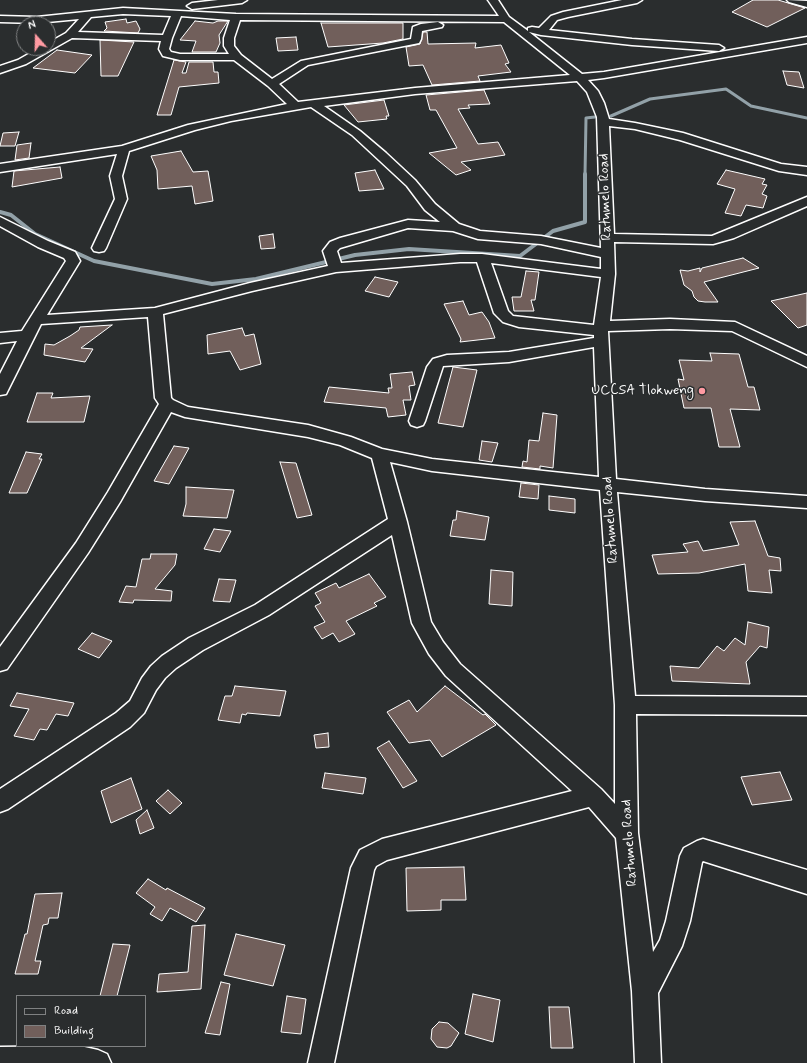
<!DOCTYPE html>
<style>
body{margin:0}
#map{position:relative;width:807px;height:1063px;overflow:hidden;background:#2a2d2e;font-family:Mynerve,sans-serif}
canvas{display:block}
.legend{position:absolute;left:16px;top:995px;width:130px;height:52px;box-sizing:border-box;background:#2a2d2e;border:1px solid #7f8182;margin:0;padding:5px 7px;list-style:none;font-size:12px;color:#fff}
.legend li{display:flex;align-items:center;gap:8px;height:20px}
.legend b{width:20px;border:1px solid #7f8182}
.north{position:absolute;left:16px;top:16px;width:40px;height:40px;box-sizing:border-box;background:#2a2d2e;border:1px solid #7f8182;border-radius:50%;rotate:340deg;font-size:11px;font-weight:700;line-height:16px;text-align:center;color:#fff}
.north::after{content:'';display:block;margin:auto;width:14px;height:18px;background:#ff9aa2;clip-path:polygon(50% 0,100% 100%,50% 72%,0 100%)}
</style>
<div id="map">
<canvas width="807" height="1063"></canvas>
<ul class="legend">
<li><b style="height:5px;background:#2a2d2e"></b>Road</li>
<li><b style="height:11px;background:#715f5b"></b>Building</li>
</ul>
<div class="north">N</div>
</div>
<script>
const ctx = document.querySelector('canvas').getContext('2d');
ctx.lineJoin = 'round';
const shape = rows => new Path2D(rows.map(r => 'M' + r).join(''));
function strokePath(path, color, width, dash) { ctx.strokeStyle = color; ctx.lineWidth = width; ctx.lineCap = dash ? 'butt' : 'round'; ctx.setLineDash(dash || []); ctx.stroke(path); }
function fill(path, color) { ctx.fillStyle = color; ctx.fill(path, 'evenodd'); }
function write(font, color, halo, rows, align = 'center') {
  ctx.font = font + ' Mynerve,sans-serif'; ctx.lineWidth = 3; ctx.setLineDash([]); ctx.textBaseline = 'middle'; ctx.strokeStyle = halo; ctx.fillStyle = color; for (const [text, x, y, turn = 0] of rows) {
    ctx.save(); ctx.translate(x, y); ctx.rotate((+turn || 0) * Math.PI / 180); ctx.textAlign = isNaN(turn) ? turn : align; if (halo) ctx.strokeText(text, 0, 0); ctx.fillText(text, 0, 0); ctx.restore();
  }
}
strokePath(shape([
 [611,116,650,99,726,89,751,106,807,118],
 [585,175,586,118,595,117]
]), '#92a1a8', 3);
strokePath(shape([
 [0,212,11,215,35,234,94,261,212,284,256,279,355,255,409,249,520,256,553,231,585,222,585,174]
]), '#92a1a8', 4);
const building = shape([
 [753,0,778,0,805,8,767,27,732,12,753,0],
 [126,19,127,23,136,21,140,29,138,33,104,31,107,28,105,22,126,19],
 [195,21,213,23,218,21,228,21,219,35,220,43,216,52,192,52,196,41,180,40,195,21],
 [321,23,403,23,403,39,383,43,328,47,321,23],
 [423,32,427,32,428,44,476,43,475,48,501,45,509,63,505,64,511,72,478,76,480,81,432,85,423,65,409,66,406,47,420,44,423,32],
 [296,37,298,50,278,51,276,38,296,37],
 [100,40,134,42,118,76,101,76,100,40],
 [57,50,92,55,75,73,33,68,57,50],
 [174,60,186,62,182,73,186,73,189,62,213,62,214,72,218,72,219,83,179,87,171,115,157,115,174,60],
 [783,71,799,72,804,88,787,85,783,71],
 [484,90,490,104,468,105,470,108,458,109,478,144,498,142,505,155,461,162,471,170,456,175,429,153,457,148,436,110,430,110,426,95,484,90],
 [384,100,389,116,386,116,387,119,358,122,344,105,384,100],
 [19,132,15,146,0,146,3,133,19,132],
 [31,143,29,158,15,160,17,145,31,143],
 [181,151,193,172,208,171,213,201,195,204,192,186,158,189,157,170,151,156,181,151],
 [60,167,62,178,12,187,14,171,60,167],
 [375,170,384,189,359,191,355,173,375,170],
 [726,170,765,179,762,184,767,185,762,194,767,196,763,208,746,205,741,216,725,213,735,189,717,184,726,170],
 [273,234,275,248,261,249,259,236,273,234],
 [743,258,759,268,704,282,718,302,705,302,698,301,694,297,692,291,684,285,680,270,688,271,700,268,700,272,702,268,743,258],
 [526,271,539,272,535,300,531,300,534,311,514,311,512,297,521,297,526,271],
 [375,277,398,282,389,297,365,291,375,277],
 [807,293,807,325,798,328,771,301,807,293],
 [463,301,469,315,482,312,489,322,495,338,460,342,461,339,444,304,463,301],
 [112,325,81,348,93,349,85,362,44,355,45,344,54,345,70,336,79,330,80,327,112,325],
 [242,328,245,336,254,334,261,364,240,370,230,351,208,354,207,335,242,328],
 [710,353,739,354,748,387,754,387,760,410,730,409,740,447,719,447,711,408,684,408,678,379,684,380,679,360,712,361,710,353],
 [453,367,477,370,463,427,438,423,453,367],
 [412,372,415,385,409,386,411,400,403,400,406,415,388,417,386,408,324,402,329,387,389,393,388,388,392,388,390,374,412,372],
 [37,393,53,393,51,398,90,396,84,422,27,422,37,393],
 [543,413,557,415,553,468,540,466,540,469,522,467,523,461,527,462,529,440,539,441,543,413],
 [482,441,498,443,492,462,479,460,482,441],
 [174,446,189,448,169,484,154,481,174,446],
 [26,452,42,454,39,459,42,459,27,493,9,493,26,452],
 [280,462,296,463,312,515,297,518,280,462],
 [521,483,539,485,538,499,519,497,521,483],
 [186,487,234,490,227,518,183,516,186,504,186,487],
 [549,496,575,499,575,513,549,510,549,496],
 [457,511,489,517,485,540,450,536,453,520,456,520,457,511],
 [755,521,768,556,780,558,781,571,769,570,772,593,748,591,745,564,699,573,658,574,652,555,688,552,683,544,698,541,703,551,739,545,730,522,755,521],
 [214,529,231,531,220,552,204,549,214,529],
 [151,554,177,554,175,565,155,589,172,591,171,601,134,600,133,603,119,602,126,586,136,587,142,559,150,559,151,554],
 [491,570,513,572,512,606,489,604,491,570],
 [369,574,386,597,374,603,377,606,346,621,355,634,339,642,333,633,322,639,314,627,325,622,315,606,321,603,315,593,336,583,339,588,369,574],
 [219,579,236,580,230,602,213,601,219,579],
 [748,622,769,627,767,648,760,646,746,662,750,684,672,681,670,666,699,668,717,646,724,651,735,638,745,645,748,622],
 [92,633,112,641,99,658,78,649,92,633],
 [235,686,286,691,280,716,247,713,246,715,242,714,240,723,218,720,225,696,232,696,235,686],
 [445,686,483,715,485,714,496,725,442,757,430,740,409,743,387,712,409,700,417,712,445,686],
 [17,693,74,703,68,716,56,714,47,730,40,729,34,740,14,736,29,709,10,706,17,693],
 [328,733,329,747,316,748,314,735,328,733],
 [389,741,417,781,403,788,377,748,389,741],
 [780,772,792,800,752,805,741,777,780,772],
 [325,773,366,778,363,794,322,788,325,773],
 [131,778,142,809,111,823,101,791,131,778],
 [168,790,182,803,170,814,156,801,168,790],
 [147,810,154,828,140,834,136,820,147,810],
 [464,867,466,900,441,900,441,910,407,911,406,868,464,867],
 [148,879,166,890,167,888,205,908,196,922,170,908,162,921,150,914,155,907,136,893,148,879],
 [62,893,58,918,49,918,48,924,43,925,35,961,41,961,38,974,15,974,25,934,27,934,35,894,62,893],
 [205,925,201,989,157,992,159,974,188,972,192,926,205,925],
 [236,934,285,945,273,986,224,975,236,934],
 [113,944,130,945,117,996,100,996,113,944],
 [221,982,230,984,220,1035,205,1033,221,982],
 [473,994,500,1000,493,1042,465,1034,473,994],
 [287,996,306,999,301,1034,281,1032,287,996],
 [549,1007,569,1007,573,1048,551,1048,549,1007],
 [439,1022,448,1023,459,1033,451,1046,447,1048,437,1047,431,1039,432,1029,439,1022]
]);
fill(building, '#715f5b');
strokePath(building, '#fff', 1);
const minor = shape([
 [218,0,247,0,242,3,192,9,187,6,192,3,218,0],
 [488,0,498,0,509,17,528,31,528,28,532,27,539,28,551,16,563,12,622,0,642,0,637,3,568,17,557,20,549,30,632,39,719,45,724,48,719,51,632,45,541,35,529,32,582,74,604,72,807,37,807,43,604,78,588,80,598,91,604,103,609,119,635,123,683,133,781,164,807,167,807,175,779,171,680,140,635,129,609,126,614,234,712,236,807,197,807,206,734,238,713,244,614,242,615,274,610,321,670,319,735,322,807,356,807,367,732,331,670,329,608,331,616,479,705,489,807,496,807,508,705,501,617,492,635,696,807,697,807,715,636,714,638,833,653,952,660,940,666,921,680,856,684,848,697,841,703,839,807,870,807,894,703,861,702,862,690,921,682,946,658,993,661,1063,635,1063,632,991,616,838,589,807,387,860,376,866,374,870,334,1063,308,1063,351,868,360,850,382,839,572,791,446,676,429,654,412,623,392,535,269,615,203,650,176,668,165,678,156,690,144,713,130,727,8,809,0,812,0,789,116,713,130,701,142,678,151,666,162,656,189,638,255,605,388,519,372,458,340,445,308,437,185,417,171,412,120,502,88,553,7,669,0,671,0,647,76,543,108,492,159,404,155,398,148,317,41,324,6,394,0,395,0,374,17,341,0,343,0,333,22,331,66,261,64,258,38,247,0,226,0,217,48,241,75,252,80,261,47,315,155,308,250,283,328,266,323,251,330,242,340,238,408,220,440,222,425,210,407,186,352,135,311,107,231,121,195,130,129,151,122,176,127,199,106,248,104,251,99,252,94,251,92,248,115,199,110,176,117,154,0,172,0,164,122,146,188,125,287,104,268,86,234,60,180,60,163,56,159,49,161,41,72,38,26,64,0,73,0,66,18,60,39,48,48,48,48,43,66,33,79,19,37,23,0,22,0,16,37,17,123,8,236,14,499,16,488,0],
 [123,14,171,16,163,35,78,32,91,17,123,14],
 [181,16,230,20,224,38,224,46,229,54,180,54,171,52,169,49,172,38,181,16],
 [240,20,504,22,570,75,415,88,298,102,279,84,308,65,419,43,421,39,422,31,442,27,443,25,438,22,421,24,413,27,411,39,301,61,272,79,241,55,234,46,234,38,240,20],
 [577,81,587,92,597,117,601,248,541,236,480,231,459,224,435,204,415,180,386,153,360,131,324,106,415,94,577,81],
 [408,228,453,231,478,239,541,244,601,257,601,269,482,254,460,254,341,263,337,251,340,248,408,228],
 [460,262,477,262,494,313,503,322,519,327,594,335,594,338,509,352,447,355,433,359,427,367,409,421,411,425,417,427,423,425,425,421,443,366,509,362,594,347,599,477,432,459,382,449,351,437,308,425,188,407,173,400,171,398,163,314,252,291,336,272,460,262],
 [491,263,601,277,594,325,513,316,508,311,491,263],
 [390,462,432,471,600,490,615,705,615,804,601,789,460,664,443,642,431,622,407,522,390,462],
 [787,0,807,1,807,7,789,2,787,0],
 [80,1046,98,1050,107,1054,111,1063,0,1063,0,1047,80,1046]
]);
strokePath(minor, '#fff', 3);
fill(minor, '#2a2d2e');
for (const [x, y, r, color] of [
 [702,391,4,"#ff9aa2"]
]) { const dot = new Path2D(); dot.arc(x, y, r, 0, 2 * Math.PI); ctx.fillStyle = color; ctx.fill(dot); strokePath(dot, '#2a2d2e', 1.5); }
write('14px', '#fff', '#2a2d2e', [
 ["Ratumelo Road",606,197,-92],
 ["Ratumelo Road",611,520,-94],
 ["Ratumelo Road",630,843,-94]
]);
write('14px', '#fff', '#2a2d2e', [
 ["UCCSA Tlokweng",694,391]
], 'right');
</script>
